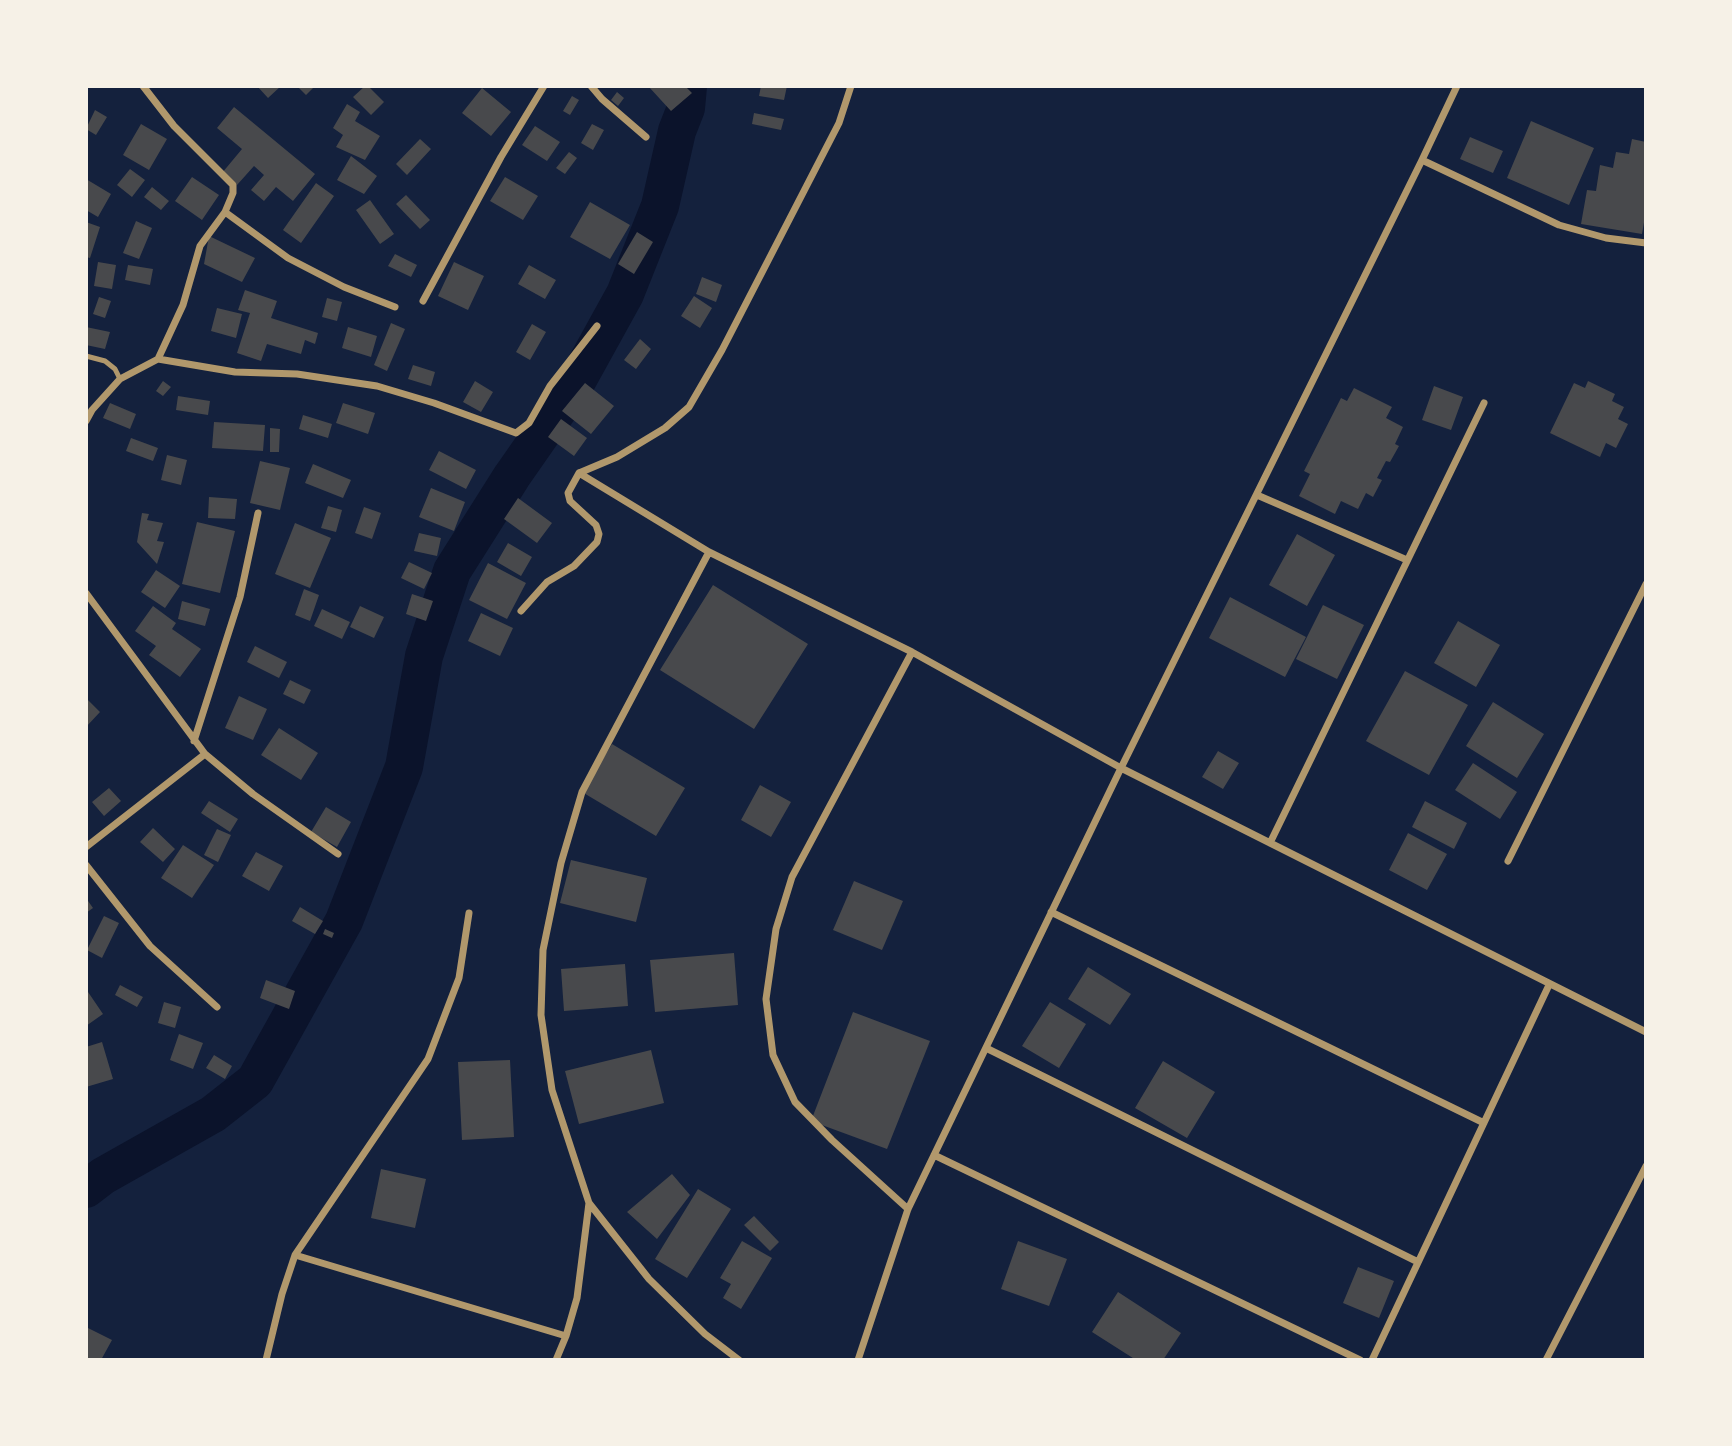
<!DOCTYPE html>
<style>
body{margin:0}
#map{position:relative;width:1732px;height:1446px;overflow:hidden;background:#14213d;font-family:"DM Sans",sans-serif}
canvas{display:block}
.frame{position:absolute;inset:0;border:88px solid #f6f1e7;pointer-events:none}
</style>
<div id="map">
<canvas width="1732" height="1446"></canvas>
<div class="frame"></div>
</div>
<script>
const ctx = document.querySelector('canvas').getContext('2d');
ctx.lineJoin = 'round';
const shape = rows => new Path2D(rows.map(r => 'M' + r).join(''));
function strokePath(path, color, width, dash) { ctx.strokeStyle = color; ctx.lineWidth = width; ctx.lineCap = dash ? 'butt' : 'round'; ctx.setLineDash(dash || []); ctx.stroke(path); }
function fill(path, color) { ctx.fillStyle = color; ctx.fill(path, 'evenodd'); }
strokePath(shape([
 [86,1189,103,1176,213,1114,255,1081,344,921,404,767,424,656,452,571,512,476,572,390,625,294,660,206,677,131,686,108,688,86]
]), '#0b132b', 38);
fill(shape([
 [257,86,281,86,268,98],
 [297,86,315,86,306,95],
 [365,86,368,86,384,102,371,115,353,97],
 [651,86,685,86,692,93,671,111,649,87],
 [761,86,787,86,784,100,759,96],
 [482,88,511,112,491,136,462,113],
 [617,92,624,98,618,106,611,100],
 [572,96,579,100,570,115,563,111],
 [347,104,360,112,355,121,380,136,365,160,336,147,343,135,333,128],
 [234,107,315,174,293,201,276,187,264,201,251,190,264,175,254,166,237,185,222,173,242,149,217,128],
 [95,110,107,117,96,135,86,129],
 [754,113,784,119,781,130,752,124],
 [1531,121,1594,148,1569,205,1507,178],
 [141,124,167,139,149,170,123,155],
 [592,124,604,130,593,150,581,143],
 [535,126,560,142,547,161,522,145],
 [1470,137,1503,151,1493,173,1460,159],
 [420,139,431,149,407,175,396,164],
 [1632,139,1646,142,1646,211,1642,234,1581,224,1587,190,1596,191,1600,165,1613,168,1616,152,1629,154],
 [569,152,577,158,565,174,556,168],
 [351,156,377,176,364,194,337,180],
 [130,169,145,180,132,197,117,185],
 [192,177,219,195,202,220,175,201],
 [505,177,538,196,523,220,490,201],
 [86,179,111,194,98,217,86,210],
 [316,183,334,196,301,243,283,230],
 [152,187,169,201,161,210,144,197],
 [406,195,430,220,420,229,396,204],
 [370,200,394,234,380,244,356,210],
 [590,202,630,225,610,259,570,237],
 [136,221,152,228,139,259,123,253],
 [86,222,100,227,90,258,86,257],
 [637,232,653,242,634,274,618,264],
 [209,236,255,258,242,282,204,264],
 [395,254,417,265,411,277,388,266],
 [98,262,116,265,112,289,94,286],
 [454,262,484,276,468,310,438,296],
 [128,265,153,269,150,285,125,280],
 [529,265,556,280,545,299,518,284],
 [702,277,722,285,716,302,696,294],
 [245,290,277,301,271,318,318,333,315,344,305,340,301,354,267,344,261,361,237,353,250,313,238,310],
 [694,296,712,308,700,328,681,316],
 [99,297,111,301,105,318,93,314],
 [327,298,342,302,337,321,322,317],
 [217,308,242,314,236,338,211,331],
 [391,323,405,329,387,371,374,365],
 [532,324,546,332,530,360,516,352],
 [86,327,110,332,105,349,86,345],
 [348,327,377,336,371,357,342,348],
 [640,339,651,349,636,369,624,360],
 [413,365,435,372,431,386,408,379],
 [163,381,171,387,163,396,156,391],
 [475,381,493,392,481,412,463,402],
 [1588,381,1615,394,1612,401,1624,407,1618,419,1628,424,1616,448,1606,443,1600,457,1550,433,1574,383,1585,388],
 [585,383,614,406,591,434,562,411],
 [1434,386,1463,397,1451,430,1422,420],
 [1354,388,1392,407,1386,418,1403,427,1395,444,1399,446,1390,462,1386,461,1377,478,1382,480,1373,497,1366,493,1358,509,1341,501,1335,514,1299,496,1310,474,1304,471,1341,398,1347,401],
 [178,396,210,401,208,415,176,410],
 [110,403,136,414,130,429,103,418],
 [343,403,375,413,368,434,336,423],
 [303,415,332,424,328,438,299,429],
 [561,419,587,438,574,456,548,437],
 [214,422,265,425,263,451,212,448],
 [270,428,280,429,279,452,270,452],
 [131,438,158,448,153,461,126,451],
 [439,451,476,470,466,489,429,470],
 [167,455,187,460,181,485,161,480],
 [260,461,290,468,280,510,250,503],
 [313,464,351,480,343,498,305,483],
 [431,488,465,502,454,531,419,517],
 [209,497,237,499,235,519,208,518],
 [518,498,552,523,537,543,504,519],
 [328,506,342,510,336,532,321,528],
 [364,507,381,513,372,539,355,533],
 [142,513,149,514,147,520,163,523,157,541,164,542,157,564,137,542],
 [197,522,235,531,220,593,182,584],
 [295,523,331,538,310,588,275,574],
 [419,533,441,538,437,556,414,551],
 [1297,534,1335,555,1307,606,1269,585],
 [508,543,532,557,521,576,497,562],
 [409,562,432,573,424,589,401,578],
 [488,563,526,583,507,619,469,600],
 [156,570,180,586,165,608,141,592],
 [713,585,808,644,754,729,660,670],
 [304,589,319,595,310,621,295,615],
 [412,594,433,601,426,621,406,614],
 [1230,597,1306,637,1285,677,1209,638],
 [182,601,210,609,205,626,178,619],
 [1323,605,1364,625,1337,679,1296,659],
 [153,606,176,623,172,629,201,649,180,677,149,655,156,646,135,631],
 [360,606,384,617,374,638,350,627],
 [322,609,350,622,342,639,314,626],
 [481,613,513,628,500,656,468,641],
 [1458,621,1500,645,1476,687,1434,663],
 [255,646,287,662,279,678,247,662],
 [1405,671,1468,705,1429,775,1366,741],
 [290,680,311,690,304,704,283,694],
 [239,696,267,709,253,740,225,728],
 [86,698,100,712,86,727],
 [1493,702,1544,734,1517,778,1466,746],
 [279,728,318,753,301,780,261,755],
 [612,744,685,788,656,836,582,792],
 [1218,751,1239,763,1223,789,1202,777],
 [1473,763,1517,792,1500,819,1455,790],
 [760,785,791,802,771,837,741,820],
 [109,788,121,801,104,816,92,802],
 [209,801,238,819,230,832,201,813],
 [1425,801,1467,823,1454,849,1412,827],
 [326,807,351,822,337,847,311,832],
 [153,828,175,849,163,862,140,842],
 [217,829,231,835,218,862,204,855],
 [1408,833,1447,854,1427,890,1389,870],
 [183,845,214,865,192,898,161,878],
 [256,852,283,866,269,891,242,876],
 [571,860,647,878,636,922,560,903],
 [854,881,903,901,882,950,833,930],
 [86,898,93,908,86,913],
 [300,907,323,921,315,934,292,921],
 [104,916,119,923,102,958,87,950],
 [325,929,334,933,332,938,323,934],
 [734,953,738,1005,655,1012,650,960],
 [625,964,628,1006,564,1011,561,969],
 [1088,967,1131,994,1110,1025,1068,999],
 [266,980,295,991,289,1009,260,998],
 [120,985,143,997,137,1007,115,995],
 [86,989,103,1014,86,1026],
 [164,1002,181,1007,175,1028,158,1023],
 [1050,1002,1086,1024,1059,1068,1022,1046],
 [853,1012,930,1041,887,1149,811,1121],
 [179,1034,203,1043,193,1069,170,1060],
 [102,1042,113,1079,86,1087,86,1047],
 [651,1050,664,1103,579,1124,565,1071],
 [214,1055,232,1066,225,1079,206,1068],
 [510,1060,514,1137,462,1140,458,1062],
 [1163,1061,1215,1092,1187,1138,1135,1108],
 [381,1169,426,1179,415,1228,371,1218],
 [672,1174,690,1195,657,1239,627,1212],
 [698,1189,731,1209,687,1278,655,1259],
 [754,1216,779,1242,770,1251,744,1225],
 [742,1241,772,1258,741,1309,723,1298,731,1284,720,1278],
 [1018,1241,1067,1259,1049,1306,1001,1289],
 [1358,1267,1394,1281,1379,1318,1343,1303],
 [1118,1292,1181,1333,1163,1360,1136,1360,1092,1332],
 [86,1327,112,1340,101,1360,91,1360,86,1357]
]), '#48494c');
strokePath(shape([
 [86,356,105,361,115,369,120,379]
]), '#b1986c', 5);
strokePath(shape([
 [143,86,174,126,233,185,233,193,225,212,200,246,183,305,158,359],
 [591,86,602,99,646,137],
 [1422,160,1559,225,1606,238,1646,243],
 [225,212,288,258,344,287,395,307],
 [423,301,501,157,544,86],
 [86,421,92,410,120,379,158,359,235,372,297,374,377,386,434,403,516,433,529,423,550,386,597,326],
 [579,473,709,552,912,652,1121,768,1646,1032],
 [1257,495,1407,560],
 [709,552,582,792,561,863,543,950,541,1015,552,1090,589,1203,649,1279,705,1334,739,1360],
 [86,593,205,754,253,794,338,854],
 [521,611,547,582,574,566,597,542,599,534,596,525,570,501,568,493,579,473,617,457,665,428,689,407,722,350,839,123,851,86],
 [194,741,240,597,258,513],
 [1270,843,1484,403],
 [86,847,205,754],
 [1508,861,1646,584],
 [86,865,150,946,217,1007],
 [1051,912,1484,1123],
 [986,1048,1418,1262],
 [934,1155,1360,1360],
 [908,1209,832,1140,795,1102,773,1055,766,999,776,929,792,877,912,652],
 [295,1255,566,1336],
 [266,1360,282,1294,295,1255,428,1059,459,978,469,913],
 [556,1360,566,1336,577,1298,589,1203],
 [858,1360,908,1209,1121,768,1422,160,1457,86],
 [1372,1360,1549,985],
 [1546,1360,1646,1166]
]), '#b1986c', 7);
</script>
